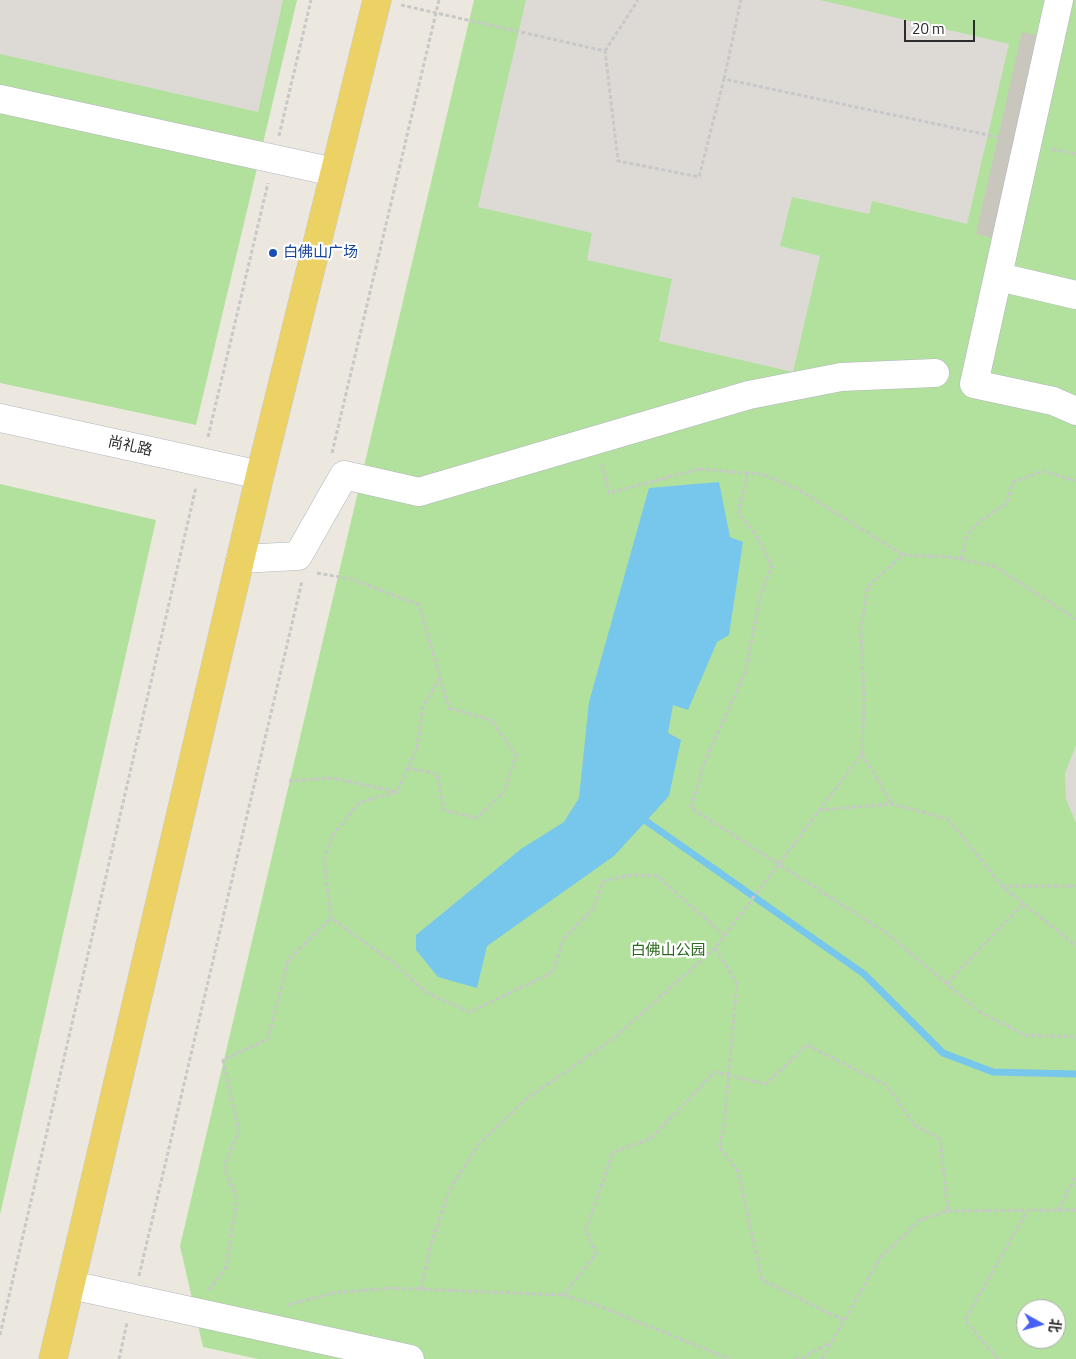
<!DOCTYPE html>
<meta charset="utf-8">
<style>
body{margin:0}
#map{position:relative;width:1076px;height:1359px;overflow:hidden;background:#ede8df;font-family:"Titillium Web","Noto Sans SC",sans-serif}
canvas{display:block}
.north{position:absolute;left:1016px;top:1299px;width:50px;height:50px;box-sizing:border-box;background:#fff;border:1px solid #ababab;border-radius:50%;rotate:97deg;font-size:14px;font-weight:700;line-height:20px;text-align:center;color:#2c2c2c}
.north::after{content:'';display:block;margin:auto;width:18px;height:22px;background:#465ff4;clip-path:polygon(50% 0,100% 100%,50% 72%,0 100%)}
.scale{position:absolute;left:904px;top:20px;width:71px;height:22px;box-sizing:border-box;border:2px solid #2c2c2c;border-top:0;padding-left:6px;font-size:15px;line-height:18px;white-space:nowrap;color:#2c2c2c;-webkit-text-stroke:4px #fff;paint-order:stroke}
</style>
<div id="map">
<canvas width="1076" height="1359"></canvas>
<div class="north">北</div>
<div class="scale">20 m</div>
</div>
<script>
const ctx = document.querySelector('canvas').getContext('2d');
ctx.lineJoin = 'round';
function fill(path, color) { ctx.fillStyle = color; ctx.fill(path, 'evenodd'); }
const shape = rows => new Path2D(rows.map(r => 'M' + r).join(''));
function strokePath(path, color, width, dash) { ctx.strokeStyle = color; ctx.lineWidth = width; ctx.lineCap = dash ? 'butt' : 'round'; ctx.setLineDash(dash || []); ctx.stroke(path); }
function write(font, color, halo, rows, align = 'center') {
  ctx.font = font + ' "Titillium Web","Noto Sans SC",sans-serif'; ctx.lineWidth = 4.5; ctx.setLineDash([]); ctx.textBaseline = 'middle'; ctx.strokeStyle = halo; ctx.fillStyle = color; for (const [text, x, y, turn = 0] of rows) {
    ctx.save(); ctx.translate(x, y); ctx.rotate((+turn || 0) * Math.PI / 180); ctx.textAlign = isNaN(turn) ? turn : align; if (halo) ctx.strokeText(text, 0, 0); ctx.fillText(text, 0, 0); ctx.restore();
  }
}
fill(shape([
 [0,0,297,0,196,425,0,383],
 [474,0,1076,0,1076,1359,258,1359,203,1347,180,1246],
 [1026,1309,1056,1309,1056,1339,1026,1339],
 [0,484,156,520,0,1215]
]), '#b2e19e');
fill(shape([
 [0,0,283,0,258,112,0,54],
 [526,0,820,0,1009,44,967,224,872,201,869,214,792,197,780,246,820,256,793,372,659,341,672,279,587,260,592,233,478,207],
 [1076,745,1076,823,1066,799,1065,773]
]), '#dddad6');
fill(shape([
 [719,482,730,537,743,542,729,635,717,642,688,710,673,705,668,733,681,740,669,796,614,856,487,946,477,988,438,977,416,950,416,935,521,849,564,822,579,798,589,702,649,488]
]), '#76c7eb');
strokePath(shape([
 [646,821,864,974,943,1053,993,1072,1076,1074]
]), '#76c7eb', 7);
fill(shape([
 [1022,32,1044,37,998,239,976,234]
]), '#c9c6bd');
const minor = shape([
 [1059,0,974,384,1053,401,1076,411],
 [0,99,334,172],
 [999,277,1076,295],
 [0,418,260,475],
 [240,559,298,556,344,475,419,492,749,395,841,377,935,373],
 [71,1285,410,1359]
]);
const major = shape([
 [53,1359,260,475,377,0]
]);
strokePath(minor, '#b2b5bf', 29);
strokePath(major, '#c8c8c8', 29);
strokePath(shape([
 [401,5,605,51,618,161,699,177,724,79,1002,138],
 [605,51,638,0],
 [724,79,741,0],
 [279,136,311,0],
 [1052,149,1076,154],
 [208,437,268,183],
 [332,453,439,0],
 [602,464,609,493,698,469,762,474,796,488,903,555],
 [748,472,738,513,756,535,772,565,760,597,745,673,704,763,691,808,888,934,980,1012,1025,1035,1076,1037],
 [961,559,967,534,982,520,1007,503,1013,482,1043,471,1076,481],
 [317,573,351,579,419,605,449,708,491,720,516,755,504,792,476,818,444,810,437,774,408,768],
 [440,678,423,706,417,748,397,792,360,802,332,836,324,860,331,918,395,964,427,993,470,1012,553,972,564,938,593,909,603,881,631,875,657,876,725,936],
 [862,754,892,804],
 [289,781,332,778,397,792],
 [819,810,892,804,948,819,1002,886,1076,946],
 [1002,886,1076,886],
 [715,948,737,983,724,1126,719,1147,738,1171,762,1280,843,1320],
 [947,983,1023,904],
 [1058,1210,1076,1176],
 [139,1276,302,581],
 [421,1289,431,1244,449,1191,478,1145,526,1099,613,1039,715,948,862,754,864,701,861,629,868,586,903,555,950,557,994,566,1076,619],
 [209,1290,226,1267,237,1199,224,1166,239,1131,223,1060,268,1039,288,960,331,918],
 [563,1295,596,1254,586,1230,613,1152,650,1139,715,1072,766,1084,807,1045,886,1085,915,1125,940,1139,948,1211],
 [287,1305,333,1293,392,1288,563,1295,599,1306,730,1359],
 [0,1335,196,487],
 [119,1359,127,1323],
 [795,1359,803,1358,830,1342],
 [822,1359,880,1258,920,1220,948,1211,1076,1210],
 [998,1359,965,1320,1027,1211]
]), '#c8c8c8', 3, [4, 2.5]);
strokePath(minor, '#fff', 28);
strokePath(major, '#ecd265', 28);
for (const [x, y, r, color] of [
 [273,253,5,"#1a4fb4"]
]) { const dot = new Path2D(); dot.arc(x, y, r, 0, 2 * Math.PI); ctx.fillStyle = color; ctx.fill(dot); strokePath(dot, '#fff', 2); }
write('15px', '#164399', '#fff', [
 ["白佛山广场",283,253]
], 'left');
write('15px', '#2c2c2c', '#fff', [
 ["尚礼路",130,447,12]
]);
write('15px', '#2a681d', '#fff', [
 ["白佛山公园",668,951]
]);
</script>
